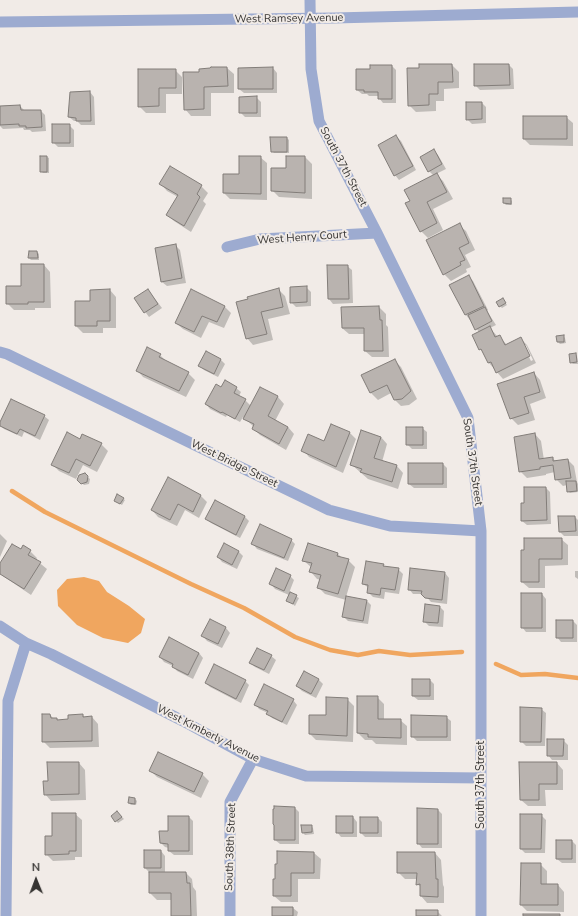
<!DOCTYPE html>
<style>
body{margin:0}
#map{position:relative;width:578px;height:916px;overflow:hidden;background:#f1ebe7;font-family:"Nunito Sans",sans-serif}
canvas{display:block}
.north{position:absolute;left:16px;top:860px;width:40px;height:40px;-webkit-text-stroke:3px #f1ebe7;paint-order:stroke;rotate:359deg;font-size:11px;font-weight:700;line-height:16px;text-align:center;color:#363432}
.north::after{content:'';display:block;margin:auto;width:14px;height:18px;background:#363432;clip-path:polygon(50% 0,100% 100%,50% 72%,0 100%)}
</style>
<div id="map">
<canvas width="578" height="916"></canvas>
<div class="north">N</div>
</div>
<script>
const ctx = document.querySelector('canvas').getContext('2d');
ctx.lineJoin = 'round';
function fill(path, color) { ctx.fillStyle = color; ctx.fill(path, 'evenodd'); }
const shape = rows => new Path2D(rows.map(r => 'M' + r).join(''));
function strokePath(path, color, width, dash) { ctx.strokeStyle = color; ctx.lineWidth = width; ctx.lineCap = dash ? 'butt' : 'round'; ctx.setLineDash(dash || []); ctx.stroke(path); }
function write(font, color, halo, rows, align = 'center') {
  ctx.font = font + ' "Nunito Sans",sans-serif'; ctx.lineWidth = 4; ctx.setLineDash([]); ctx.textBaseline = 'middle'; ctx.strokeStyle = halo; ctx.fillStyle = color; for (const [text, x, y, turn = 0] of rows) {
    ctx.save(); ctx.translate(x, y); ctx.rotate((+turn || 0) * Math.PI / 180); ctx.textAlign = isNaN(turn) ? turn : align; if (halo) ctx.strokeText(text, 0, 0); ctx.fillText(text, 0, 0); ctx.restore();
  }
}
fill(shape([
 [84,577,99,581,107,592,129,606,145,619,141,633,128,643,103,638,77,625,58,606,57,590,67,579]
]), '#f0a65f');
fill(shape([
 [452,65,459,72,459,88,444,89,444,101,436,101,436,111,416,112,409,105],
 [509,65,513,69,514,89,480,90,475,85],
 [371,66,392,66,396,70,396,103,383,103,379,98,379,96,369,96,367,94,362,94,357,90,371,70],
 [227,68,234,74,234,93,211,93,211,116,191,116,185,109,200,73],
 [273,68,277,73,277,93,244,93,239,89],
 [175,70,182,77,182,94,166,94,166,113,146,113,139,106],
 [90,92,94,97,95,125,81,125,77,121,74,121,69,117],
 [256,97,261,102,261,117,245,117,240,112],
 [482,103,486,107,486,123,472,124,467,119],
 [20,106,24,110,41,111,45,115,46,131,32,132,30,130,24,130,23,128,3,129,0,126,0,107],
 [566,117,573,123,573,146,530,145,524,139],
 [69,125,74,130,74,147,58,147,53,142],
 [396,136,401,141,416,170,399,180,395,175],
 [287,138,289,140,289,153,274,153,272,151],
 [434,151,438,155,446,169,436,174,443,181,453,199,433,209,443,230,428,238,421,231,411,201,434,176,429,171],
 [47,157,49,158,49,173,43,173,41,171],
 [260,157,267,163,267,200,230,199,224,193],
 [305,157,312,164,312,199,279,197,272,190,287,169],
 [170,168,201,186,208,193,203,201,206,204,191,232,174,221,167,215,178,197,167,191,161,184],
 [510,199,512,201,512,205,506,205,504,203],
 [459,225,466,231,475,250,465,255,471,267,466,269,467,272,451,281,444,274],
 [176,246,180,250,186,283,167,286,162,282],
 [37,252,39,254,39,260,31,260,29,258],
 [44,265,50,272,51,308,35,308,35,310,14,310,7,303],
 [328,266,347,266,352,270,353,303,333,304,329,299],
 [468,276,473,281,488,310,487,311,496,325,490,328,498,337,499,336,507,345,521,339,527,345,536,363,503,379,489,363,484,353,480,349,479,332,466,315],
 [523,345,526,345,533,360,531,361],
 [306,287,311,292,311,306,296,307,291,302],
 [278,289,285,296,290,314,268,319,273,340,253,345,247,338,238,303],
 [110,290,116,297,116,328,103,328,103,333,83,333,76,326,91,302],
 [148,290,162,308,149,317,135,298],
 [504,301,507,305,502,308,500,306],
 [224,306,231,313,224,328,209,322,201,338,183,329,176,323],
 [379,307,386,314,386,325,388,327,389,357,372,357,365,351,365,334,349,334,342,328],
 [563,336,565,338,566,343,560,344,558,342],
 [206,353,221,360,225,364,218,377,204,370,200,366],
 [575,354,577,356,578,364,573,364,571,362],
 [160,355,167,362,188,373,195,380,186,397,143,377,137,370],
 [394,360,401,367,417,399,409,405,401,406,394,399,391,393,378,400,371,393,363,376],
 [534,373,540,380,546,398,530,404,535,420,518,425,511,418],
 [222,388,236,388,241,392,239,396,245,400,251,406,260,388,278,397,284,404,275,421,288,427,294,434,286,450,260,435,253,428,254,427,243,417,240,422,227,415,226,417,210,409,206,404],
 [44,416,49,420,40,440,24,432,22,437,4,429,0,425,0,424],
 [332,425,350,433,356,439,343,473,309,457,303,450,325,442],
 [309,453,320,460,309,455],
 [422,428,427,432,427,449,412,449,407,444],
 [535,434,541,441,544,460,553,458,555,461,568,460,574,466,577,482,578,484,578,492,570,493,568,491,567,485,563,486,556,479,555,472,546,474,546,475,527,478,520,471],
 [381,437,387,444,382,462,397,466,403,473,398,489,368,479,352,465],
 [80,440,101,444,108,451,97,472,83,465,76,479,59,471,52,464],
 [409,464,443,464,447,468,447,488,414,488,409,484],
 [84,474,90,479,89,484,84,485,79,480],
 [546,488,550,492,551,524,527,525,522,521,525,504],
 [201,496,207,502,199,518,185,510,177,526,158,517,152,510],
 [123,499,125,500,122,505,115,501],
 [215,502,245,517,249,521,240,538,211,523,206,519],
 [575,517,578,520,578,536,564,536,560,532],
 [0,534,7,541,0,557],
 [561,539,568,545,568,565,545,566,545,588,529,588,522,582,522,551],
 [291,540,295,544,288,561,257,549,253,544],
 [224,544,239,552,243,556,237,569,222,562,218,557],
 [308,544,338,554,343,559,348,560,355,567,346,597,367,601,371,605,368,624,348,621,343,616,346,600,325,594,318,587,321,580,317,579,311,572,312,568,303,560],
 [21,551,30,551,37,558,36,560,47,569,31,595,0,574,0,565],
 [383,565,386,567,398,569,403,574,399,594,385,592,384,599,373,597,368,592,369,588,363,584],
 [411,569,445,573,449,578,447,604,431,602,424,594,413,594,409,589],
 [575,571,578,571,578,579,575,577],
 [290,576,294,580,289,593,299,598,295,606,287,600,289,595,275,589,271,584],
 [542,594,546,599,546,632,526,632,522,627],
 [440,607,444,611,443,627,429,626,424,621],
 [210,621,226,628,230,633,222,648,207,641,203,636],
 [573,621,577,625,577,642,561,642,557,637],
 [170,639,199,653,203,658,193,679,177,671,173,666,164,662,160,657],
 [271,656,276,660,269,674,255,667,250,663],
 [319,680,323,684,316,698,302,691,297,686],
 [430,680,434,684,434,700,418,700,413,696],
 [245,681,249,685,241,703,210,687,206,683],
 [377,697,384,704,384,720,400,720,407,726,407,745,376,744,372,740,365,740,358,733],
 [347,699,354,706,353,742,316,740,310,734],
 [293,700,297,705,287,725,272,718,268,713,259,709,255,704],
 [541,709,546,713,545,746,526,746,521,741],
 [50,715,54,719,57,719,59,721,69,720,83,715,85,718,92,717,98,724,99,747,50,748,43,741],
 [446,717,451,721,451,741,417,741,412,736],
 [563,740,568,745,568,760,552,760,548,755],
 [79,763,85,770,86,800,51,801,45,794,49,782],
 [557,763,563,770,563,790,545,790,546,806,528,806,521,800],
 [150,770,202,774,209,781,201,798,157,777],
 [135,799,137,801,136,805,131,805,129,803],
 [295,808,299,812,299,844,280,844,275,840],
 [438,810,442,814,442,848,422,848,418,843],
 [75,814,82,820,82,857,75,857,75,860,53,861,46,854,53,837],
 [119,814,124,819,118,823,112,816],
 [541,815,546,820,545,853,525,853,521,849],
 [189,817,193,821,193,855,174,855,169,851,169,848,165,847,161,843,169,832],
 [353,817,357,822,357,837,341,837,337,832],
 [378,818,382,822,382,837,365,837,361,833],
 [311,826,313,828,314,834,305,835,303,833],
 [572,841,576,845,576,863,562,863,557,859],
 [161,851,165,856,165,873,186,873,192,879,193,887,196,891,197,916,173,916,172,900,157,900,150,893,150,873,145,868],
 [314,853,321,859,320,879,298,879,298,902,281,902,274,896,276,865],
 [435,853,441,860,443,885,444,887,444,903,427,903,421,896,421,887,417,884,417,879,405,879,398,872],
 [540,864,547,871,547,885,558,885,564,892,564,912,527,911,521,905],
 [273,908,293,908,298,912,297,916,273,916],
 [437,911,442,916,417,916]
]), '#0003');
strokePath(shape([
 [12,491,45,512,191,584,244,608,295,637,330,650,358,655,379,651,410,655,462,652],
 [496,664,521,675,545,674,578,678]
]), '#f0a65f', 4.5);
const building = shape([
 [419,64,452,64,453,82,438,82,438,94,429,94,429,105,408,106,407,68,419,68,419,64],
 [474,64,509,64,510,85,474,86,474,64],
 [370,65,392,65,392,99,378,99,378,92,364,92,364,90,356,90,356,69,370,69,370,65],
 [211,67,227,67,228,86,204,87,204,109,184,110,183,72,199,72,199,69,210,68,211,67],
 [273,67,273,89,238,89,238,68,273,67],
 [138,69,176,69,176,88,159,88,159,106,138,107,138,69],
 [90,91,91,121,76,121,76,118,68,117,70,92,90,91],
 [257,96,257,113,239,113,239,97,257,96],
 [466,102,482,102,482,119,466,120,466,102],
 [20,105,21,110,41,110,42,127,26,128,26,126,19,126,19,124,0,125,0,106,20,105],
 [523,116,567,116,567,139,523,139,523,116],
 [52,124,70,124,70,143,52,143,52,124],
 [396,135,413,166,394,176,378,145,396,135],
 [270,137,287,137,287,152,271,152,270,137],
 [434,149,442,164,428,172,420,157,434,149],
 [40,156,47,156,47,172,40,172,40,156],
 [239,156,261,156,261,194,223,193,223,174,239,174,239,156],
 [286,156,305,156,305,193,271,191,271,168,286,168,286,156],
 [170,166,202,185,197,194,200,197,184,226,166,215,178,195,159,184,170,166],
 [437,173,447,192,427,202,437,223,420,232,405,203,410,201,404,190,437,173],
 [503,198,511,198,511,204,503,203,503,198],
 [460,223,469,243,459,248,465,260,460,262,461,265,443,275,426,240,460,223],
 [176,244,182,278,161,282,155,248,176,244],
 [29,251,37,251,38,258,28,258,29,251],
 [21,264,44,264,44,302,28,302,28,304,6,304,6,286,21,286,21,264],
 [327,265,348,265,349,299,328,299,327,265],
 [469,275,484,306,465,315,449,285,469,275],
 [307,286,307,302,290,303,290,287,307,286],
 [279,288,283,307,261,312,267,334,246,339,236,302,248,299,247,297,279,288],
 [110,289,110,321,97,321,97,326,75,326,75,301,90,301,90,290,110,289],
 [148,289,158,304,144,313,134,298,148,289],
 [191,289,225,306,217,322,202,316,194,332,175,323,191,289],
 [503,298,506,303,499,307,496,302,503,298],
 [379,306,380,320,382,320,383,351,364,351,364,328,342,328,341,307,379,306],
 [485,307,492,321,475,330,468,315,485,307],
 [490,326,495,337,500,335,505,345,521,337,530,356,496,373,491,362,488,363,481,349,479,350,472,335,490,326],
 [564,335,564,342,557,342,556,336,564,335],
 [147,347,161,354,159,357,189,372,179,391,136,371,147,347],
 [206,351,221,359,214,374,198,366,206,351],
 [576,353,577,362,570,363,569,354,576,353],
 [395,359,411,391,402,399,394,400,387,385,370,393,361,375,395,359],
 [534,372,540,392,524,397,529,413,510,419,497,384,534,372],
 [225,380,237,387,234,393,246,399,235,419,222,412,221,413,205,404,216,384,221,387,225,380],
 [260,387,278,396,268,416,288,427,279,444,252,429,254,424,243,419,260,387],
 [11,399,45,415,35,436,20,429,17,434,0,426,0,422,11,399],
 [331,424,350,432,336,467,301,451,308,434,324,441,331,424],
 [406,427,423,427,423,445,406,445,406,427],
 [361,430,381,437,374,458,397,465,392,482,360,472,362,469,350,465,361,430],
 [67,432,80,439,82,434,102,443,90,466,76,459,69,473,51,465,67,432],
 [535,433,539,459,553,457,553,461,568,459,571,478,555,480,553,465,540,467,540,469,519,472,514,437,535,433],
 [408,463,443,463,443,484,408,484,408,463],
 [85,473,88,476,87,482,81,484,77,480,79,475,85,473],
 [168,477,201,495,193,512,178,504,170,520,151,510,168,477],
 [566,481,576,481,577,491,567,492,566,481],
 [524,487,546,487,547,520,521,521,521,503,524,503,524,487],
 [117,494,124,498,120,504,114,501,117,494],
 [215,500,245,516,236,535,205,519,215,500],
 [558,516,575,516,576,531,559,532,558,516],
 [260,524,292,539,284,558,251,544,260,524],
 [524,538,562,538,562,559,539,559,539,582,521,582,521,550,524,550,524,538],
 [224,543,239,551,232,565,217,557,224,543],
 [308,543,338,553,337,556,349,559,338,594,317,588,321,575,309,572,312,563,302,561,308,543],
 [12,544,21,549,23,545,31,550,28,555,41,562,24,589,0,574,0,563,12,544],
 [366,561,384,564,383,566,399,568,395,590,381,588,380,595,367,593,368,585,362,584,366,561],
 [276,568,291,575,284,591,269,584,276,568],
 [410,568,445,572,442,600,425,598,421,594,422,591,408,590,410,568],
 [290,592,297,595,293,604,286,601,290,592],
 [521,593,542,593,542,628,521,628,521,593],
 [346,596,367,600,363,621,342,617,346,596],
 [425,604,440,606,438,623,423,622,425,604],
 [210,619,226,627,218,644,201,636,210,619],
 [556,620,573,620,573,638,556,638,556,620],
 [169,637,199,653,188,675,172,667,173,664,159,657,169,637],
 [257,648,272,655,264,670,249,663,257,648],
 [214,664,246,680,236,699,205,683,214,664],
 [304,671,319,679,311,694,296,686,304,671],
 [412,679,430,679,430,696,412,696,412,679],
 [264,684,294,699,282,722,266,714,268,711,254,705,264,684],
 [357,696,378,696,378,719,401,719,401,738,368,737,368,734,357,733,357,696],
 [326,697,348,698,347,736,309,734,309,715,326,715,326,697],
 [520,707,542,708,541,742,520,742,520,707],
 [42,714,50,714,51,718,57,718,57,720,68,719,68,715,83,714,83,717,92,716,92,741,42,742,42,714],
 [411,715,447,716,447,737,411,737,411,715],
 [547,739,564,739,563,756,547,756,547,739],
 [158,752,203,773,194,792,149,771,158,752],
 [47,762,79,762,79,794,44,795,43,781,48,781,47,762],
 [519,762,557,762,557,784,539,784,539,800,520,800,519,762],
 [129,797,135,798,135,804,128,803,129,797],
 [274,806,295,807,295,840,274,840,274,825,273,824,273,809,274,809,274,806],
 [417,808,438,809,438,844,417,844,417,808],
 [117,811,122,817,115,822,111,816,117,811],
 [52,813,76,813,76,851,69,851,69,854,45,855,45,836,52,836,52,813],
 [520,814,542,814,541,849,520,849,520,814],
 [168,816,189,816,189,851,168,851,168,844,160,843,159,831,168,831,168,816],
 [336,816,353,816,353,833,336,833,336,816],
 [360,817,378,817,378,833,360,833,360,817],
 [301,825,312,825,312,832,302,833,301,825],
 [556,840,572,840,572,859,556,859,556,840],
 [144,850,161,850,161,868,144,868,144,850],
 [277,851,314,852,314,873,291,873,291,896,273,896,273,879,275,879,275,864,277,864,277,851],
 [397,852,435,852,436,879,438,879,438,897,420,896,420,884,416,885,417,873,397,873,397,852],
 [521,863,541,863,541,884,558,884,558,905,520,905,521,863],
 [149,872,186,872,187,883,190,883,191,916,171,916,171,893,149,893,149,872],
 [272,907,293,907,293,916,272,916,272,907],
 [416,910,438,910,438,916,416,916,416,910],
 [523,914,560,914,560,916,523,916,523,914]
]);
fill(building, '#b9b3af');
strokePath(building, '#827d79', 1);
strokePath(shape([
 [310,0,311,69,319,121,377,233,468,418,481,531,481,916],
 [227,247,260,239,377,233],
 [0,352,7,354,329,510,390,526,481,531],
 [0,626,26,643,51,654,183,721,253,759,306,776,481,778],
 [6,916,8,701,26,643],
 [230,916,230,802,253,759]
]), '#9dabd0', 11);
strokePath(shape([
 [0,22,334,18,578,12]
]), '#9dabd0', 11);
write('11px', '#363432', '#f1ebe7', [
 ["West Ramsey Avenue",289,19,-1],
 ["South 37th Street",343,167,62],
 ["West Henry Court",302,238,-4],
 ["South 37th Street",472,462,82],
 ["West Bridge Street",234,464,26],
 ["West Kimberly Avenue",208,734,27],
 ["South 37th Street",481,785,-90],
 ["South 38th Street",231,847,-88]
]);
</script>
